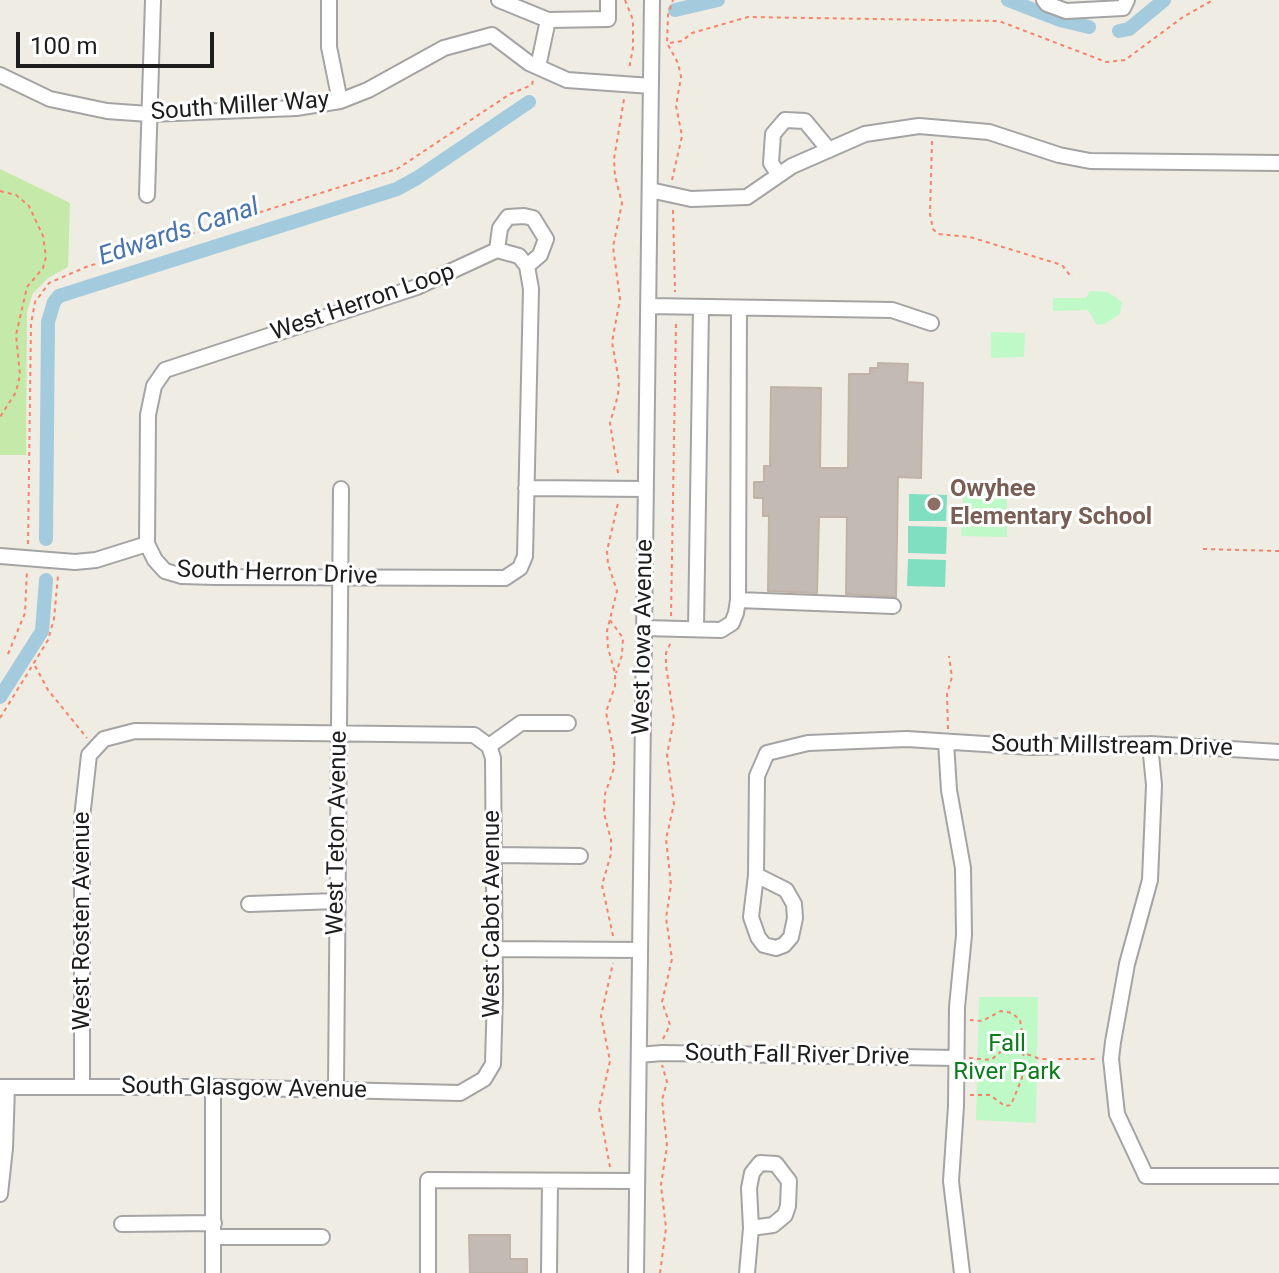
<!DOCTYPE html>
<style>
body{margin:0}
#map{position:relative;width:1279px;height:1273px;overflow:hidden;background:#efece3;font-family:Roboto,sans-serif}
canvas{display:block}
.scale{position:absolute;left:16px;top:32px;width:198px;height:36px;box-sizing:border-box;border:4px solid #1d1d1d;border-top:0;padding-left:10px;font-size:24px;line-height:28px;white-space:nowrap;color:#1d1d1d;-webkit-text-stroke:6px #fff;paint-order:stroke}
</style>
<div id="map">
<canvas width="1279" height="1273"></canvas>
<div class="scale">100 m</div>
</div>
<script>
const ctx = document.querySelector('canvas').getContext('2d');
ctx.lineJoin = 'round';
function fill(path, color) { ctx.fillStyle = color; ctx.fill(path, 'evenodd'); }
const shape = rows => new Path2D(rows.map(r => 'M' + r).join(''));
function strokePath(path, color, width, dash) { ctx.strokeStyle = color; ctx.lineWidth = width; ctx.lineCap = dash ? 'butt' : 'round'; ctx.setLineDash(dash || []); ctx.stroke(path); }
function write(font, color, halo, rows, align = 'center') {
  ctx.font = font + ' Roboto,sans-serif'; ctx.lineWidth = 6; ctx.setLineDash([]); ctx.textBaseline = 'middle'; ctx.strokeStyle = halo; ctx.fillStyle = color; for (const [text, x, y, turn = 0] of rows) {
    ctx.save(); ctx.translate(x, y); ctx.rotate((+turn || 0) * Math.PI / 180); ctx.textAlign = isNaN(turn) ? turn : align; if (halo) ctx.strokeText(text, 0, 0); ctx.fillText(text, 0, 0); ctx.restore();
  }
}
fill(shape([
 [0,169,70,203,68,267,48,278,33,293,27,312,26,455,0,455]
]), '#c4e9a8');
fill(shape([
 [1090,291,1108,292,1122,302,1120,314,1104,324,1097,325,1088,310,1053,311,1053,298,1086,298],
 [991,332,1025,333,1024,357,991,358],
 [963,492,1007,492,1007,537,961,536],
 [979,997,1038,997,1036,1123,976,1120]
]), '#bff9c8');
fill(shape([
 [909,494,947,495,946,521,909,521],
 [908,526,947,527,946,554,908,553],
 [908,559,946,560,945,587,907,586]
]), '#80dec1');
strokePath(shape([
 [1008,0,1060,20,1089,27],
 [675,10,718,0],
 [1119,31,1129,29,1164,0],
 [46,539,48,322,54,302,59,296,397,189,417,178,529,102],
 [0,697,42,631,46,580]
]), '#a3cbdd', 14);
const building = shape([
 [878,363,908,364,907,382,923,383,921,478,898,477,896,597,846,594,847,517,819,517,817,593,768,591,769,516,763,516,763,498,754,498,754,482,764,482,764,466,770,466,771,387,821,388,820,468,848,468,849,374,870,374,870,368,878,368,878,363],
 [469,1235,510,1235,510,1259,527,1259,527,1273,470,1273,469,1235]
]);
fill(building, '#c3bbb3');
strokePath(building, '#c0b3a6', 2);
const minor = shape([
 [329,0,329,47,340,101],
 [499,0,548,20,538,67],
 [1044,0,1047,4,1066,11,1123,8,1127,0],
 [548,20,608,19,608,0],
 [0,75,50,99,107,111,149,114,296,108,340,101,368,90,444,48,492,35,529,63,567,80,651,86],
 [779,175,771,163,773,134,785,120,805,121,829,150],
 [650,190,691,199,747,197,792,166,865,134,919,126,989,132,1059,155,1090,161,1279,163],
 [147,195,153,0],
 [497,250,519,256,527,266,531,289,525,556,520,568,505,578,216,577,182,576,165,571,155,560,147,544,148,415,154,386,165,370,417,287,497,250],
 [497,250,500,228,508,217,524,216,533,218,546,239,540,255,527,266],
 [648,306,892,310,931,323],
 [526,488,646,489],
 [0,556,75,562,96,560,147,544],
 [738,600,893,606],
 [644,628,721,630,732,623,736,613,738,600,739,308],
 [696,629,701,307],
 [946,742,949,790,963,868,964,935,957,1007,956,1106,951,1181,962,1273],
 [1150,744,1154,785,1150,880,1127,964,1113,1042,1111,1059,1117,1114,1146,1176,1279,1176],
 [489,746,521,723,568,723],
 [493,855,580,856],
 [756,875,786,890,794,904,795,918,791,937,784,945,776,948,764,945,758,937,751,917,756,875,757,776,767,753,808,743,907,739,1031,747,1150,744,1279,752],
 [249,904,337,901],
 [494,949,640,950],
 [639,1055,662,1053,956,1058],
 [0,1087,213,1087,460,1093,484,1079,493,1064,495,994,493,758,489,746,474,735,135,731,104,739,89,755,82,818,82,1087],
 [213,1087,213,1273],
 [336,1089,341,489],
 [0,1194,5,1148,7,1087],
 [122,1224,214,1223],
 [214,1237,322,1237],
 [428,1273,428,1180,637,1181],
 [549,1273,550,1181],
 [636,1273,652,0],
 [747,1273,751,1228,749,1188,752,1173,760,1163,776,1164,789,1181,788,1206,785,1215,773,1225,751,1228]
]);
strokePath(minor, '#a4a4a4', 18);
strokePath(shape([
 [625,0,633,20,633,48,629,69],
 [670,43,682,41,692,33,748,17,999,21,1106,62,1125,60,1183,17,1213,0],
 [932,141,930,214,933,229,938,234,970,237,1062,265,1072,278],
 [672,180,682,136,676,106,681,77,678,63,667,43,668,15,673,0],
 [0,191,16,195,29,206,43,236,46,257,43,268,27,287,16,335,20,375,16,392,0,417],
 [673,210,675,292],
 [618,473,610,423,618,395,619,381,612,342,620,299,613,247,622,203,615,176,614,159,624,99],
 [28,544,31,324,35,302,49,283,86,267,397,169,510,94,532,85,533,80],
 [1203,549,1279,551],
 [671,616,676,322],
 [610,620,623,638,622,655,616,673],
 [8,654,25,613,27,570],
 [35,666,48,690,87,738],
 [0,718,48,640,54,619,58,575],
 [948,729,947,694,952,677,949,656],
 [613,936,602,885,611,854,611,840,604,813,605,794,614,768,614,754,606,712,615,686,615,673,608,648,607,631,617,591,608,564,607,551,618,503],
 [663,1039,670,1025,662,1002,672,959,666,918,671,885,666,839,674,804,667,755,674,719,666,666,666,653,671,642],
 [969,1058,991,1060,1005,1048,1011,1048,1040,1059,1096,1059],
 [970,1095,990,1095,1005,1106,1011,1105,1022,1078,1024,1044,1020,1020,1012,1013,1001,1011,982,1021,970,1020],
 [610,1167,599,1108,610,1061,601,1016,613,963],
 [660,1273,666,1228,661,1185,667,1146,662,1100,667,1082,662,1065]
]), '#fa8269', 2, [4, 4]);
strokePath(minor, '#fff', 14);
for (const [x, y, r, color] of [
 [934,504,8,"#8d6e63"]
]) { const dot = new Path2D(); dot.arc(x, y, r, 0, 2 * Math.PI); ctx.fillStyle = color; ctx.fill(dot); strokePath(dot, '#fff', 3); }
write('24px', '#1d1d1d', '#fff', [
 ["South Miller Way",240,107,-4],
 ["West Herron Loop",363,303,-19],
 ["South Herron Drive",277,574,2],
 ["West Iowa Avenue",644,637,-89],
 ["South Millstream Drive",1112,747,1],
 ["West Teton Avenue",338,833,-89],
 ["West Cabot Avenue",493,914,-90],
 ["West Rosten Avenue",83,921,-90],
 ["South Fall River Drive",797,1056,1],
 ["South Glasgow Avenue",244,1089,1]
]);
write('bold 24px', '#785e54', '#fff', [
 ["Owyhee",950,490],
 ["Elementary School",950,518]
], 'left');
write('24px', '#0b7c1c', '#fff', [
 ["Fall",1007,1045],
 ["River Park",1007,1073]
]);
write('italic 26px', '#4974ad', '#fff', [
 ["Edwards Canal",179,233,-18]
]);
</script>
